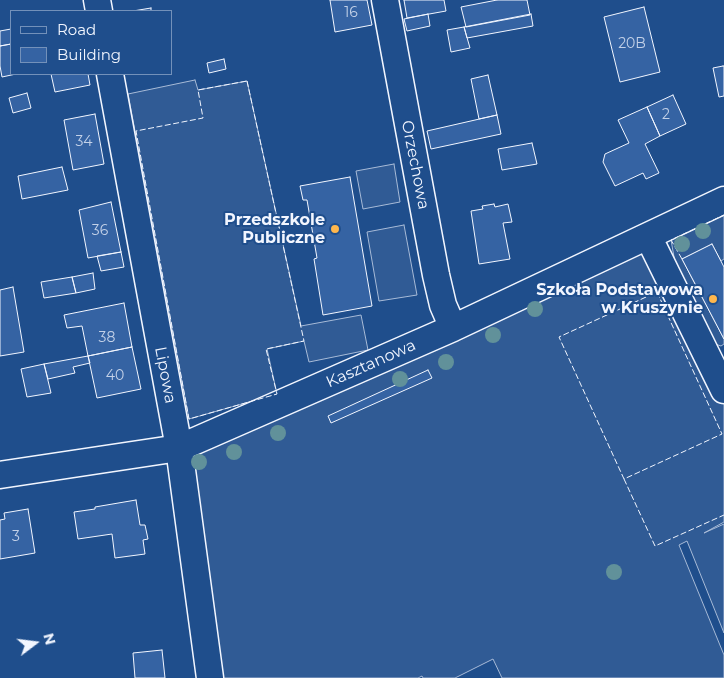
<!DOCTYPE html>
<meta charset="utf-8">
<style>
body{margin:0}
#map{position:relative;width:724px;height:678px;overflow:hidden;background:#1f4e8c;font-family:Montserrat,sans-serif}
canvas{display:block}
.legend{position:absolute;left:10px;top:10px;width:162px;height:65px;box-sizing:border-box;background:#1f4e8c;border:1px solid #7391ba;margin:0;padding:6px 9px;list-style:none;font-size:15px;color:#f2f6ff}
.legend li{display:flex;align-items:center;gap:10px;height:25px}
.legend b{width:25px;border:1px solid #7391ba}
.north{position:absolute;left:10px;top:618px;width:50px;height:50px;-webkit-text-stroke:4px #1f4e8c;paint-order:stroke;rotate:75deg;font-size:14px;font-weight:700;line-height:20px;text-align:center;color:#f2f6ff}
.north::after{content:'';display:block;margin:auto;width:18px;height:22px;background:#f2f6ff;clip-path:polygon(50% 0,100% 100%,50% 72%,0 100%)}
</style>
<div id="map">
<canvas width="724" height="678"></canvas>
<ul class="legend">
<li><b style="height:6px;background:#1f4e8c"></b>Road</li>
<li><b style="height:14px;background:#3563a3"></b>Building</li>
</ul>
<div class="north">N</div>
</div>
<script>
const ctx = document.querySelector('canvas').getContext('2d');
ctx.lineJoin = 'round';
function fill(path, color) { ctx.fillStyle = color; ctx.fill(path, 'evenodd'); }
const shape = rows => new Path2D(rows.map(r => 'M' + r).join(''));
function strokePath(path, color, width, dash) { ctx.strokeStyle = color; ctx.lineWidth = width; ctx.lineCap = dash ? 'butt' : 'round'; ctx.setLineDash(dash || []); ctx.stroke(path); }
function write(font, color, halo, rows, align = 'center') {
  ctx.font = font + ' Montserrat,sans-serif'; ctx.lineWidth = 4; ctx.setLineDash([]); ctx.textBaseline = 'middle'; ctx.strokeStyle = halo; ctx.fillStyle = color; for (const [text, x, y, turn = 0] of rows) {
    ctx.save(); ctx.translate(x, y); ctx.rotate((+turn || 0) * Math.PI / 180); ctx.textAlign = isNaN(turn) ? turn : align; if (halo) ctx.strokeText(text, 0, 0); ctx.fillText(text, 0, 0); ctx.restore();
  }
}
const built = shape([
 [195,80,198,90,247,81,301,326,361,315,368,350,309,362,304,341,267,349,277,394,189,419,128,94,195,80],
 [394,164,400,202,363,209,356,171,394,164],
 [724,215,724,259,721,261,712,244,682,259,724,339,724,344,721,346,712,343,676,268,671,240,724,215],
 [404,225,417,295,379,301,367,232,404,225],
 [648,236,724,376,724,522,704,533,724,524,724,633,687,541,679,545,724,655,724,678,502,678,493,659,455,678,423,678,422,676,418,678,210,678,179,448,648,236]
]);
fill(built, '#305b95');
strokePath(built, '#a8bbd7', 1);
const building = shape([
 [330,0,367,0,372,25,335,32,330,0],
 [404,0,444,0,446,11,407,18,404,0],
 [497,0,527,0,530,15,466,27,461,7,497,0],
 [644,7,660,72,620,82,604,17,644,7],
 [151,8,151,11,133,11,151,8],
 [428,14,430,26,407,31,404,19,428,14],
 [531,14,533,26,467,38,464,27,531,14],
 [464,27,470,48,451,52,447,30,464,27],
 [11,29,11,44,0,46,0,31,11,29],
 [11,44,11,74,16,74,2,77,0,66,0,46,11,44],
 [224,59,226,69,209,73,207,63,224,59],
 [723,66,724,66,724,96,719,97,713,68,723,66],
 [51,74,88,74,90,85,55,92,51,74],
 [488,75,497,115,479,119,471,79,488,75],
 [27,93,31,108,13,113,9,98,27,93],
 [673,95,686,124,660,136,647,107,673,95],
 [647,107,660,136,645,144,659,173,646,179,643,173,615,186,603,162,605,154,629,143,618,120,647,107],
 [95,114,104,164,73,170,64,120,95,114],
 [497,115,501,134,431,149,427,131,497,115],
 [532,143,537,164,502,170,498,149,532,143],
 [62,167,68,190,22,199,18,176,62,167],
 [350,177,372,306,323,315,314,259,317,258,307,200,303,200,300,186,350,177],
 [111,202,121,252,88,258,79,210,111,202],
 [494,204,495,207,508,204,512,222,503,223,510,259,479,264,471,211,483,209,482,206,494,204],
 [712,244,724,267,724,339,682,259,712,244],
 [121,252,124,267,101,271,97,256,121,252],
 [93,273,95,289,76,293,72,277,93,273],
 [72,277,76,293,44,298,41,282,72,277],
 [13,287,24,352,0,356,0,290,13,287],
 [124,303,132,347,88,356,82,326,67,328,64,315,124,303],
 [132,347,141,389,97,398,88,356,132,347],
 [88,356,90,363,73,367,75,373,48,379,44,364,88,356],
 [44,364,51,393,27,397,21,369,44,364],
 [428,370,432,378,331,423,328,416,428,370],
 [136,500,140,525,145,525,148,539,143,540,145,554,115,558,112,534,78,539,74,512,95,509,95,507,136,500],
 [28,509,35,553,0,559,0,520,5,519,4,513,28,509],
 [162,650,165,678,135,678,133,653,162,650]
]);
fill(building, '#3563a3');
strokePath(building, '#f2f6ff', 1);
const minor = shape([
 [97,0,99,11],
 [385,0,436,275,443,305,453,328],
 [110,74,179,448,210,678],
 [648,236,724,390],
 [0,475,179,448,453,328,724,200]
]);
strokePath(minor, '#f2f6ff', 29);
strokePath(minor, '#1f4e8c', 26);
strokePath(shape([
 [247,81,304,341,266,349,277,394,189,419,136,131,203,118,198,90,247,81],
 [682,259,671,240,724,215],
 [657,292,722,434,624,479,559,337,657,292],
 [624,479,655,546,724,515]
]), '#f2f6ff', 1, [6, 2.5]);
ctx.fillStyle = '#61919a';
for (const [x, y] of [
 [703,231],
 [682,244],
 [535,309],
 [493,335],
 [446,362],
 [400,379],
 [278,433],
 [234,452],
 [199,462],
 [614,572]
]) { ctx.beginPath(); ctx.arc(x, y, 8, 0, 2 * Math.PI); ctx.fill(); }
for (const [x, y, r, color] of [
 [335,229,5,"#ffb74d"],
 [713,299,5,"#ffb74d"]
]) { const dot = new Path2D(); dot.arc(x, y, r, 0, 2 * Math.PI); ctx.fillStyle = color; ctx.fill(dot); strokePath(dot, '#1f4e8c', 2); }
write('14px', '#c3d1e8', null, [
 ["16",351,13],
 ["20B",632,44],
 ["2",666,115],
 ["34",84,142],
 ["36",100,231],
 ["38",107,338],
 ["40",115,376],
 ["3",16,537]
]);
write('16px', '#f2f6ff', '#1f4e8c', [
 ["Orzechowa",415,165,79],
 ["Kasztanowa",371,364,-24],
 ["Lipowa",165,375,79]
]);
write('bold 16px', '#f2f6ff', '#1f4e8c', [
 ["Przedszkole",325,220],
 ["Publiczne",325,238],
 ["Szkoła Podstawowa",703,290],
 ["w Kruszynie",703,308]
], 'right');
</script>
